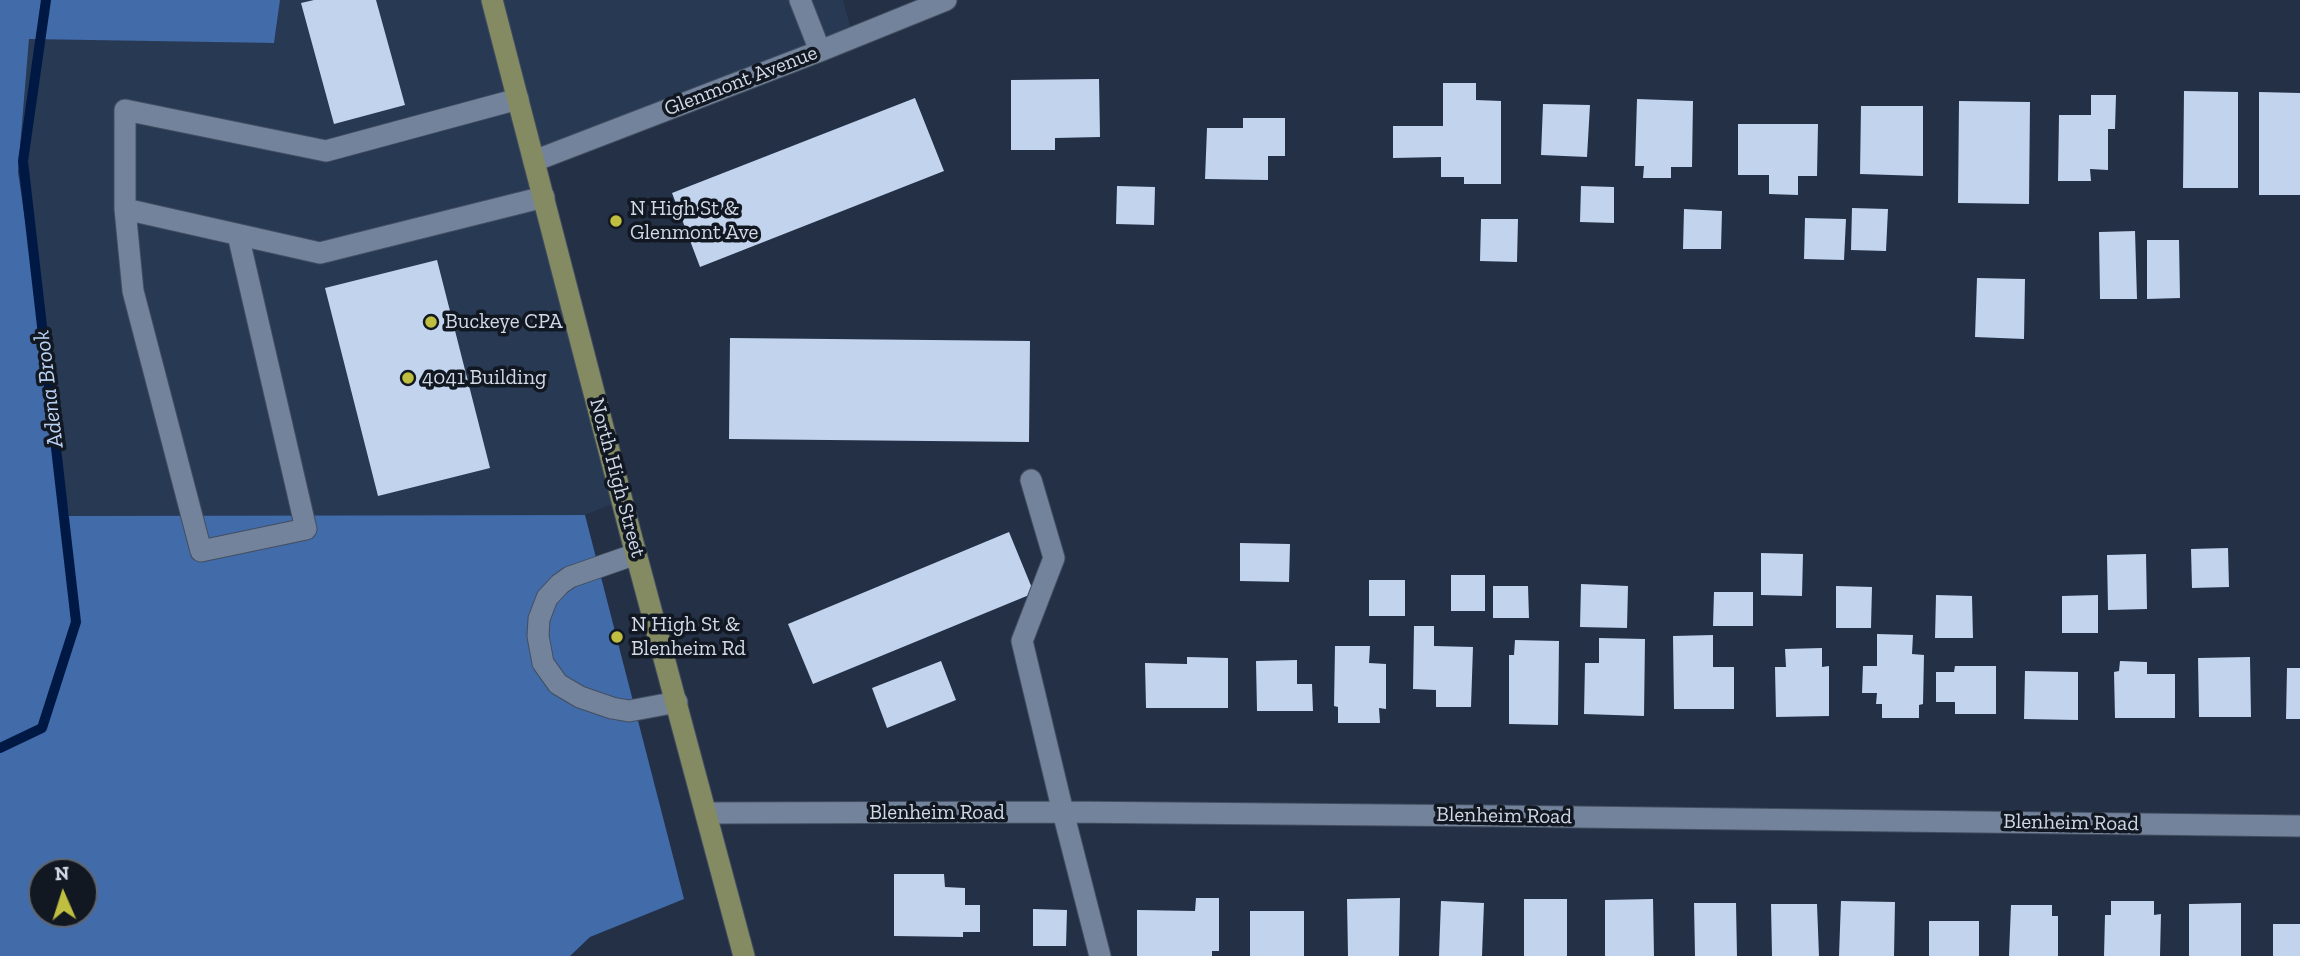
<!DOCTYPE html>
<style>
body{margin:0}
#map{position:relative;width:2300px;height:956px;overflow:hidden;background:#233045;font-family:"Zilla Slab",serif}
canvas{display:block}
.north{position:absolute;left:28px;top:858px;width:70px;height:70px;box-sizing:border-box;background:#121821;border:2px solid #5e6570;border-radius:50%;rotate:357deg;font-size:19px;font-weight:700;line-height:28px;text-align:center;color:#d1d9e7}
.north::after{content:'';display:block;margin:auto;width:24px;height:32px;background:#bfbe41;clip-path:polygon(50% 0,100% 100%,50% 72%,0 100%)}
</style>
<div id="map">
<canvas width="2300" height="956"></canvas>
<div class="north">N</div>
</div>
<script>
const ctx = document.querySelector('canvas').getContext('2d');
ctx.lineJoin = 'round';
function fill(path, color) { ctx.fillStyle = color; ctx.fill(path, 'evenodd'); }
const shape = rows => new Path2D(rows.map(r => 'M' + r).join(''));
function strokePath(path, color, width, dash) { ctx.strokeStyle = color; ctx.lineWidth = width; ctx.lineCap = dash ? 'butt' : 'round'; ctx.setLineDash(dash || []); ctx.stroke(path); }
function write(font, color, halo, rows, align = 'center') {
  ctx.font = font + ' "Zilla Slab",serif'; ctx.lineWidth = 7; ctx.setLineDash([]); ctx.textBaseline = 'middle'; ctx.strokeStyle = halo; ctx.fillStyle = color; for (const [text, x, y, turn = 0] of rows) {
    ctx.save(); ctx.translate(x, y); ctx.rotate((+turn || 0) * Math.PI / 180); ctx.textAlign = isNaN(turn) ? turn : align; if (halo) ctx.strokeText(text, 0, 0); ctx.fillText(text, 0, 0); ctx.restore();
  }
}
fill(shape([
 [280,0,843,0,853,37,544,158,629,497,585,515,69,516,18,172,29,38,274,43]
]), '#283953');
fill(shape([
 [0,0,280,0,274,43,29,39,18,172,69,516,585,515,684,899,590,937,570,956,0,956],
 [42,872,84,872,84,914,42,914]
]), '#426ba9');
strokePath(shape([
 [0,748,42,728,76,622,23,161,46,0]
]), '#001944', 10);
fill(shape([
 [314,0,376,0,405,105,334,124,301,3],
 [1099,79,1100,137,1055,138,1055,150,1011,150,1011,80],
 [1443,83,1476,83,1476,100,1501,101,1501,184,1464,184,1464,177,1441,177,1441,157,1393,158,1393,126,1443,126],
 [2184,91,2238,92,2238,188,2183,188],
 [2259,92,2300,93,2300,195,2259,195],
 [2091,95,2116,95,2115,129,2108,129,2108,170,2090,169,2091,181,2058,181,2059,115,2091,115],
 [915,98,944,171,700,267,672,193],
 [1637,99,1693,101,1692,167,1671,167,1671,178,1643,178,1644,166,1635,166],
 [1959,101,2030,102,2029,204,1958,203],
 [1543,104,1590,105,1587,157,1541,155],
 [1861,106,1923,106,1923,176,1860,174],
 [1243,118,1285,118,1285,156,1268,156,1268,180,1205,179,1207,128,1243,128],
 [1738,124,1818,124,1817,176,1798,176,1798,195,1769,194,1769,175,1738,175],
 [1117,186,1155,187,1154,225,1116,224],
 [1581,186,1614,187,1614,223,1580,222],
 [1852,208,1888,209,1886,251,1851,250],
 [1684,209,1722,211,1721,249,1683,249],
 [1805,218,1846,219,1844,260,1804,259],
 [1481,219,1518,219,1517,262,1480,261],
 [2135,231,2137,299,2100,299,2099,232],
 [2147,240,2179,240,2180,298,2147,299],
 [437,260,490,468,378,496,325,288],
 [1977,278,2025,279,2024,339,1975,337],
 [730,338,1030,341,1029,442,729,439],
 [1009,532,1034,593,813,684,788,624],
 [1240,543,1290,544,1289,582,1240,581],
 [2228,548,2229,587,2192,588,2191,549],
 [1761,553,1803,554,1802,596,1761,595],
 [2146,554,2147,609,2108,610,2107,555],
 [1451,575,1485,575,1485,611,1451,611],
 [1369,580,1405,580,1405,616,1369,616],
 [1581,584,1628,586,1627,628,1580,627],
 [1493,586,1528,586,1529,618,1493,618],
 [1836,586,1872,587,1871,628,1836,628],
 [1714,592,1753,592,1753,626,1713,626],
 [1936,595,1972,596,1973,638,1935,638],
 [2098,595,2098,633,2062,633,2062,596],
 [1414,626,1434,626,1434,646,1473,647,1471,707,1436,707,1436,690,1413,689],
 [1877,634,1913,635,1912,654,1924,655,1923,704,1919,705,1919,718,1882,718,1882,704,1876,704,1877,693,1862,693,1863,666,1877,666],
 [1713,635,1713,667,1734,667,1734,709,1674,709,1673,636],
 [1599,638,1645,639,1644,716,1584,714,1585,663,1599,663],
 [1515,640,1559,641,1558,725,1509,724,1509,655,1514,655],
 [1335,646,1370,646,1369,663,1386,664,1386,709,1379,708,1380,723,1338,723,1338,707,1334,706],
 [1822,648,1822,667,1829,666,1829,716,1776,717,1775,667,1786,667,1785,649],
 [1187,657,1228,658,1228,708,1146,708,1145,663,1187,664],
 [2250,657,2251,717,2199,717,2198,658],
 [1297,660,1297,684,1312,684,1313,711,1257,711,1256,661],
 [941,661,956,700,887,728,872,688],
 [2120,661,2147,662,2147,674,2175,674,2175,718,2115,718,2114,672,2119,671],
 [1955,666,1996,666,1996,714,1955,714,1955,702,1936,702,1936,672,1954,672],
 [2287,668,2300,668,2300,719,2286,719],
 [2025,671,2078,672,2078,720,2024,719],
 [894,874,944,874,945,887,965,888,965,905,980,905,980,932,963,932,963,937,894,936],
 [1196,898,1219,898,1219,951,1212,951,1212,956,1137,956,1137,910,1195,911],
 [1400,898,1399,956,1348,956,1347,899],
 [1524,899,1567,899,1567,956,1524,956],
 [1653,899,1654,956,1605,956,1605,900],
 [1441,901,1484,903,1482,956,1439,956],
 [1841,901,1895,902,1894,956,1839,956],
 [2111,901,2154,901,2154,915,2161,914,2160,956,2104,956,2105,915,2111,915],
 [1694,903,1736,903,1737,956,1695,956],
 [2241,903,2241,956,2189,956,2189,904],
 [1771,904,1817,904,1819,956,1772,956],
 [2011,905,2052,905,2052,916,2058,916,2058,956,2009,956],
 [1033,909,1067,910,1066,946,1033,946],
 [1250,911,1304,911,1304,956,1250,956],
 [1929,921,1979,921,1979,956,1929,956],
 [2273,924,2300,924,2300,956,2273,956]
]), '#c2d3ee');
const minor = shape([
 [800,0,820,51],
 [534,161,820,51,946,0],
 [125,209,320,253,544,197],
 [238,235,306,529,201,551,133,291,125,209,125,110,326,151,518,99],
 [1031,480,1054,558,1022,641,1063,812,1100,956],
 [636,554,570,577,560,584,547,598,539,619,538,636,543,663,558,684,580,697,612,708,629,711,677,702],
 [708,813,1063,812,1496,816,2300,826]
]);
const major = shape([
 [492,0,632,539,744,956]
]);
strokePath(minor, '#434e60', 23);
strokePath(major, '#434e60', 23);
strokePath(minor, '#73839b', 21);
strokePath(major, '#848b63', 21);
for (const [x, y, r, color] of [
 [616,221,7,"#bfbe41"],
 [431,322,7,"#bfbe41"],
 [408,378,7,"#bfbe41"],
 [617,637,7,"#bfbe41"]
]) { const dot = new Path2D(); dot.arc(x, y, r, 0, 2 * Math.PI); ctx.fillStyle = color; ctx.fill(dot); strokePath(dot, '#121821', 2.5); }
write('21px', '#d1d9e7', '#121821', [
 ["Glenmont Avenue",741,81,-21],
 ["North High Street",617,478,75],
 ["Blenheim Road",937,813],
 ["Blenheim Road",1504,816,1],
 ["Blenheim Road",2071,823,1]
]);
write('21px', '#d1d9e7', '#121821', [
 ["N High St &",630,209],
 ["Glenmont Ave",630,233],
 ["Buckeye CPA",445,322],
 ["4041 Building",422,378],
 ["N High St &",631,625],
 ["Blenheim Rd",631,649]
], 'left');
write('italic 23px', '#bbd2f5', '#121821', [
 ["Adena Brook",49,389,-97]
]);
</script>
